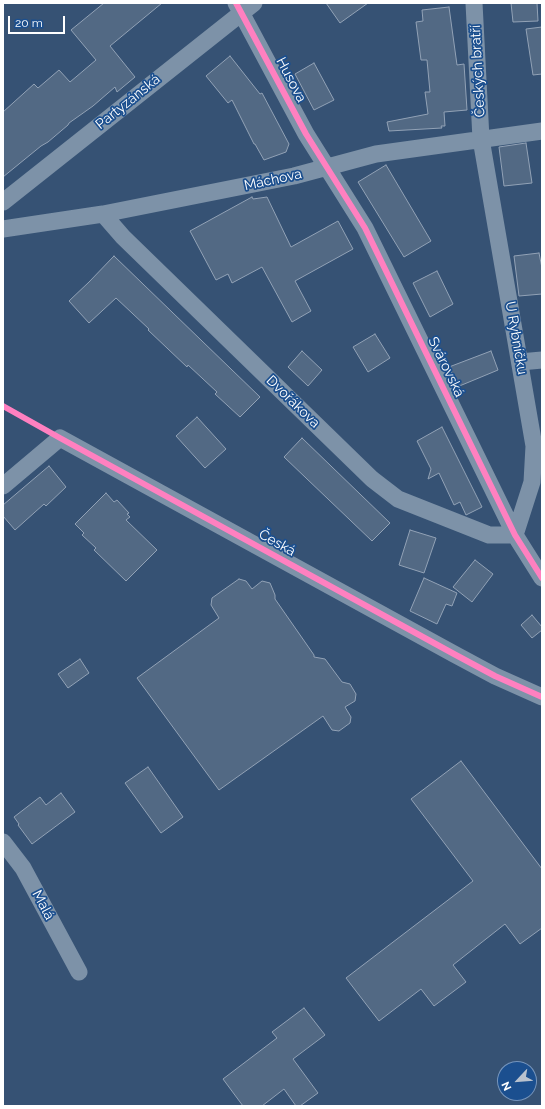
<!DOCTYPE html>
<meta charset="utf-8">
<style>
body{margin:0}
#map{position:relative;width:545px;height:1109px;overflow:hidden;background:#365274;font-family:Raleway,sans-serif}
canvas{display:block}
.frame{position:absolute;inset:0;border:4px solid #fff;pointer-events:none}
.north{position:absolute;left:497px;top:1061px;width:40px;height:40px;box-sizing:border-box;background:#1b4f8f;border:1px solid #7695bc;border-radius:50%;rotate:244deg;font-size:11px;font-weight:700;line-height:16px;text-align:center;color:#fff}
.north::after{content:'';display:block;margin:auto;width:14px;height:18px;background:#b9c2ce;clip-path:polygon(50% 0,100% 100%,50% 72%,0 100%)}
.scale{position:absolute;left:8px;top:16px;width:57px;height:18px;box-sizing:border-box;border:2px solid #fff;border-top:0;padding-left:5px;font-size:12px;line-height:14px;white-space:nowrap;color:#fff;-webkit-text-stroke:3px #1b4f8f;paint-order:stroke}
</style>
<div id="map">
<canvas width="545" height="1109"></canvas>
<div class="frame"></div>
<div class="north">N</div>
<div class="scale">20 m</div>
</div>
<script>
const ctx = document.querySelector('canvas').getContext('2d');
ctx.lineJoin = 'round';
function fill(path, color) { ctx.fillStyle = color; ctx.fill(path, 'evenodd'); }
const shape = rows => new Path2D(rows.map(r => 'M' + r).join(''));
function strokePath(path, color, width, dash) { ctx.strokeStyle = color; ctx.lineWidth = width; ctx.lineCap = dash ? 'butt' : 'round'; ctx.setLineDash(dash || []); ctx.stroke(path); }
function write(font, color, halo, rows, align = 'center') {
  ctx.font = font + ' Raleway,sans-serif'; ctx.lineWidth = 3.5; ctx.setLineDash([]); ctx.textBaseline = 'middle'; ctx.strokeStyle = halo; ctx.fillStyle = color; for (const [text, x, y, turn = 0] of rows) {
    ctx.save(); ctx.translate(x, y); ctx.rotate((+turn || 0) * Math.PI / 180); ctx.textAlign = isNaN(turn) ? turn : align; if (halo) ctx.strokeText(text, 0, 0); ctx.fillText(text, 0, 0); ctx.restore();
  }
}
const building = shape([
 [104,3,162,3,110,46,135,77,117,92,115,87,93,106,69,123,68,125,48,142,41,146,3,177,3,112,34,84,38,88,59,70,70,82,96,60,71,30,104,3],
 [326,3,368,3,340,23,326,3],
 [511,3,537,3,538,21,513,22,511,3],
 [449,7,457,65,464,64,467,110,444,112,445,126,441,126,442,128,389,131,387,122,428,114,425,92,430,92,427,60,421,60,416,22,423,21,422,10,449,7],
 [542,27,542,74,533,75,526,29,542,27],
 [230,56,260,94,262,93,289,144,286,152,264,160,255,144,254,144,232,100,228,103,206,76,230,56],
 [314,63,334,100,314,110,295,74,314,63],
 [526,143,532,183,504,186,499,147,526,143],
 [386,165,431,241,404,257,358,182,386,165],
 [252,197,253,199,267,197,291,247,338,221,353,249,295,281,311,311,292,322,262,267,232,283,228,274,216,280,190,231,252,197],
 [539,253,542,268,542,294,519,296,514,256,539,253],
 [114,256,260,397,240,417,215,394,217,392,188,365,187,367,148,330,149,329,116,298,89,323,69,301,89,282,114,256],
 [437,271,453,304,430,317,413,283,437,271],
 [375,334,390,358,368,372,353,347,375,334],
 [302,351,322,370,308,386,288,367,302,351],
 [491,351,498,370,457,387,449,367,491,351],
 [197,417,226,449,205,468,176,436,197,417],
 [442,427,482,507,466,515,460,502,454,505,439,473,428,479,431,469,417,441,442,427],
 [302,438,390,523,372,541,284,457,302,438],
 [49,466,66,487,46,506,44,504,15,530,3,516,3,505,49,466],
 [106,493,114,502,117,500,129,513,127,514,130,517,126,520,157,550,126,581,94,550,96,548,82,535,84,533,75,524,106,493],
 [410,530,436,538,424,573,399,565,410,530],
 [475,560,493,574,472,602,453,587,475,560],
 [424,578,457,593,452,606,446,604,437,624,410,611,424,578],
 [239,579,246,581,252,589,262,581,270,583,275,595,275,599,314,655,314,657,325,659,342,682,350,684,356,694,355,701,345,707,351,717,350,723,339,731,332,730,323,716,219,790,137,678,219,618,211,605,212,598,239,579],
 [532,615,542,627,542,630,532,638,521,625,532,615],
 [80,659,89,673,68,688,58,674,80,659],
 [461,761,542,869,542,928,520,944,505,924,453,965,466,982,434,1006,421,989,379,1021,346,978,473,881,411,799,461,761],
 [148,767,183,817,161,833,125,783,148,767],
 [61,793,75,812,32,844,18,825,19,824,14,817,40,797,46,805,61,793],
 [304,1008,325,1035,293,1059,318,1093,300,1106,296,1106,284,1089,262,1106,243,1106,223,1079,277,1038,272,1032,304,1008]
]);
fill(building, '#526984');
strokePath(building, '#92a2b6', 1);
strokePath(shape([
 [236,3,306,134,365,228,515,535,542,578],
 [474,3,481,139,534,446,532,482,515,535],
 [3,202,254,3],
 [103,214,123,237,372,479,398,499,489,535,515,535],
 [3,229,103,214,294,176,376,154,542,131],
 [520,362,542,360],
 [3,486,60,438,454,654,495,676,542,697],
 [3,842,23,868,79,972]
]), '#7d92a8', 17);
strokePath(shape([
 [236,3,306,134,365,228,515,535,542,578],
 [3,406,60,438,454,654,495,676,542,697]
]), '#ff80c0', 6);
write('14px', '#fff', '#1b4f8f', [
 ["Českých bratří",478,71,-93],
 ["Husova",291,80,62],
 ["Partyzánská",128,102,-39],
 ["Máchova",273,180,-12],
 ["U Rybníčku",516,338,80],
 ["Svárovská",446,367,64],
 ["Dvořákova",293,402,44],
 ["Česká",277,543,29],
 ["Malá",43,905,62]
]);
</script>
